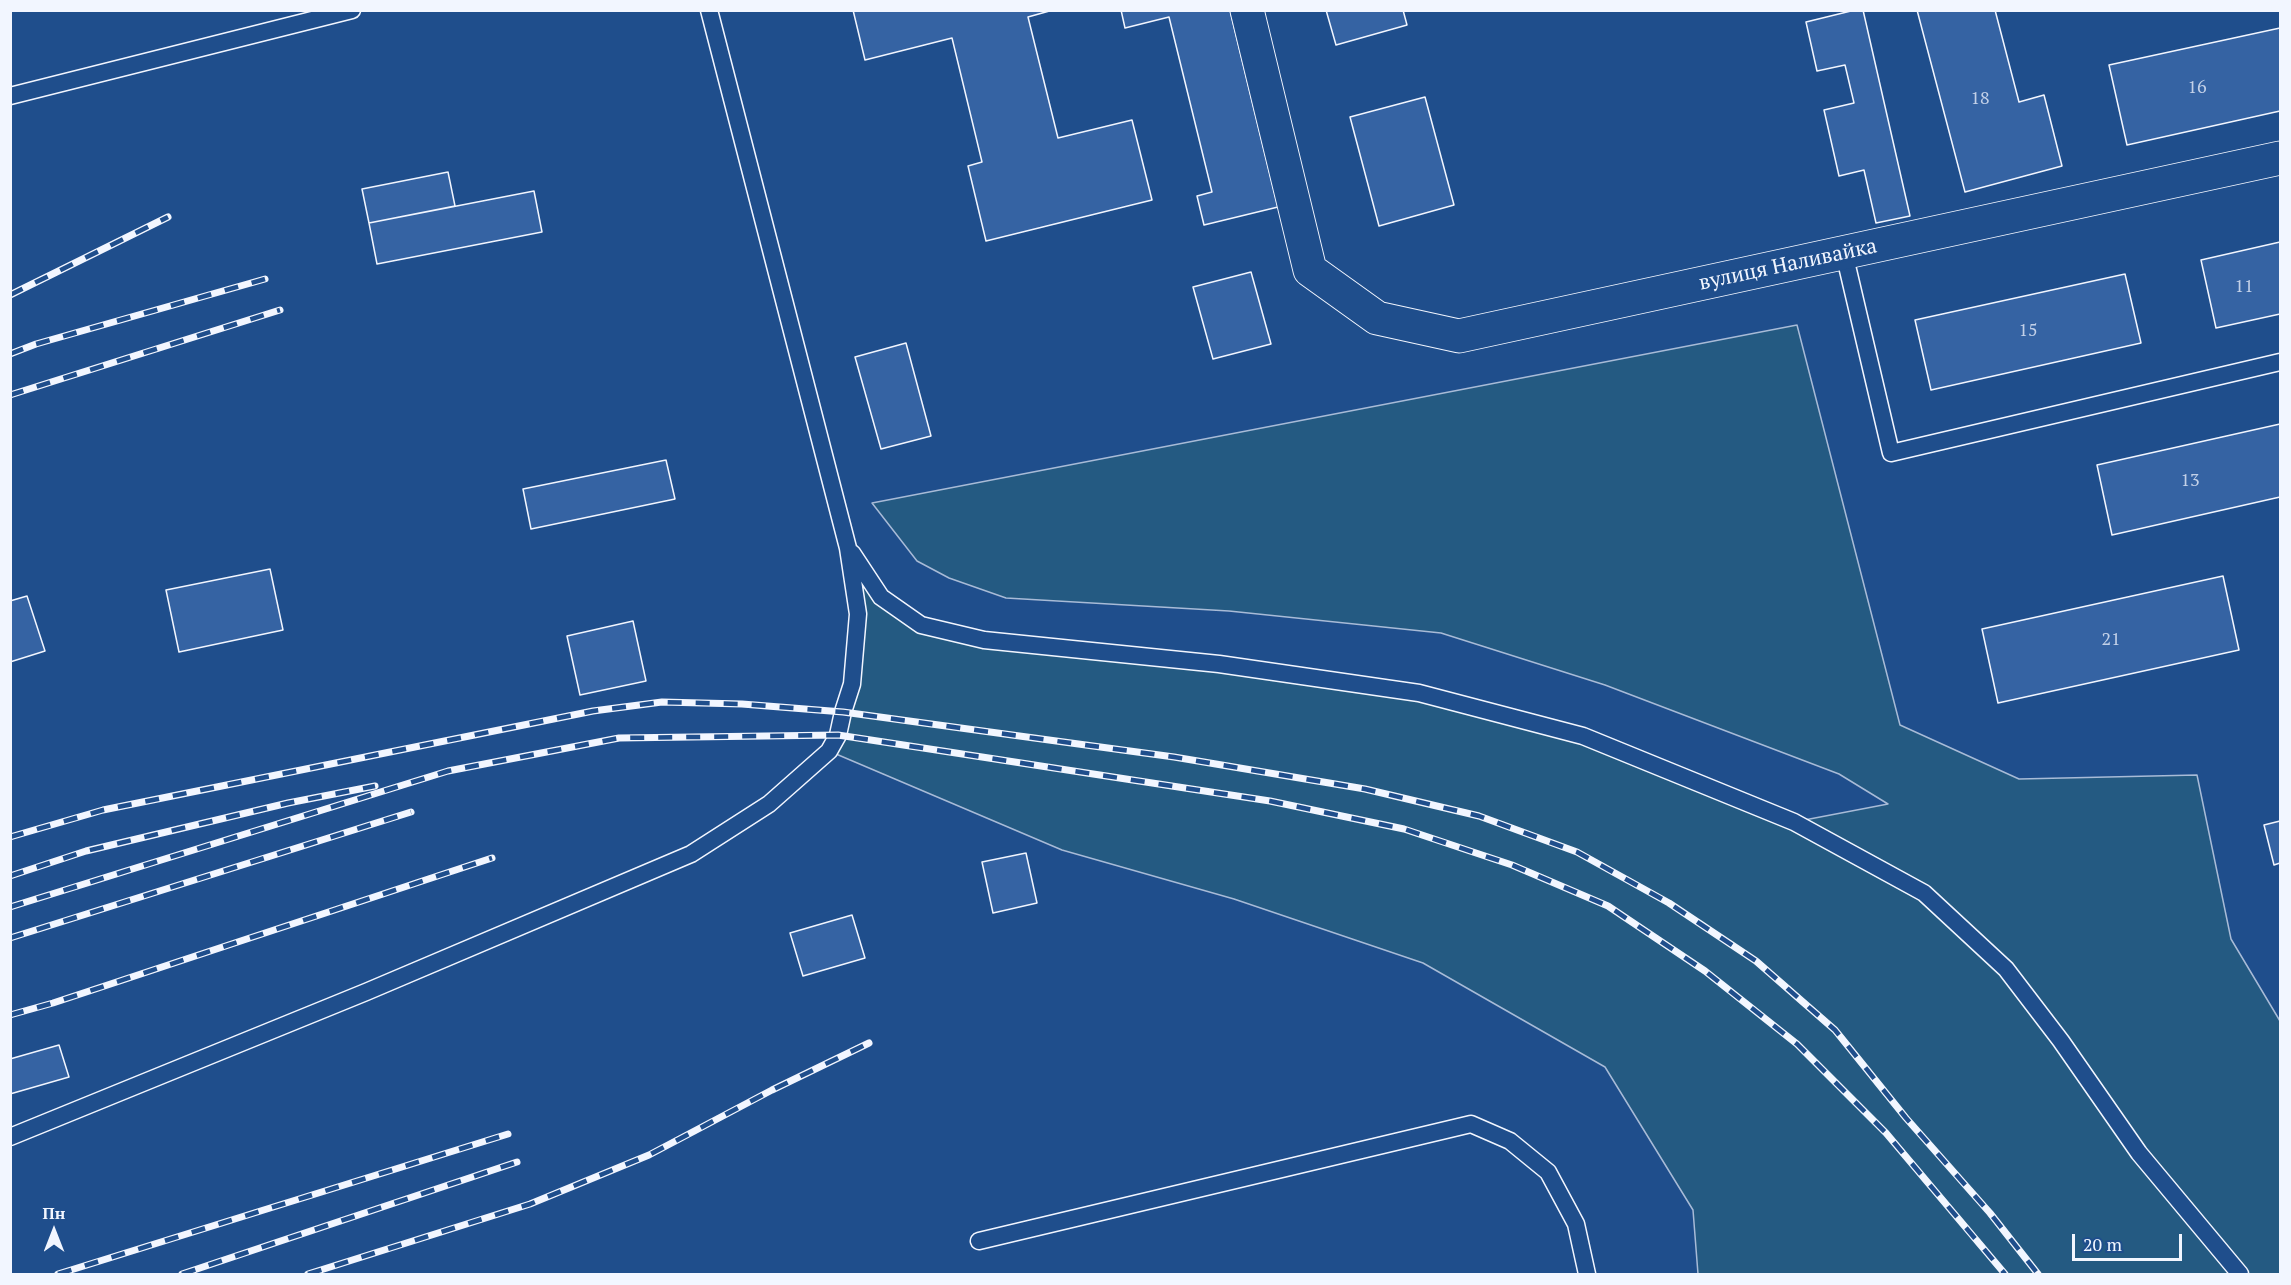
<!DOCTYPE html>
<meta charset="utf-8">
<style>
body{margin:0}
#map{position:relative;width:2291px;height:1285px;overflow:hidden;background:#1f4e8c;font-family:"PT Serif",serif}
canvas{display:block}
.frame{position:absolute;inset:0;border:12px solid #f2f6ff;pointer-events:none}
.north{position:absolute;left:24px;top:1201px;width:60px;height:60px;-webkit-text-stroke:4px #1f4e8c;paint-order:stroke;rotate:0deg;font-size:16px;font-weight:700;line-height:24px;text-align:center;color:#f2f6ff}
.north::after{content:'';display:block;margin:auto;width:21px;height:27px;background:#f2f6ff;clip-path:polygon(50% 0,100% 100%,50% 72%,0 100%)}
.scale{position:absolute;left:2072px;top:1234px;width:110px;height:27px;box-sizing:border-box;border:3px solid #f2f6ff;border-top:0;padding-left:8px;font-size:18px;line-height:21px;white-space:nowrap;color:#f2f6ff;-webkit-text-stroke:4px #1f4e8c;paint-order:stroke}
</style>
<div id="map">
<canvas width="2291" height="1285"></canvas>
<div class="frame"></div>
<div class="north">Пн</div>
<div class="scale">20 m</div>
</div>
<script>
const ctx = document.querySelector('canvas').getContext('2d');
ctx.lineJoin = 'round';
function fill(path, color) { ctx.fillStyle = color; ctx.fill(path, 'evenodd'); }
const shape = rows => new Path2D(rows.map(r => 'M' + r).join(''));
function strokePath(path, color, width, dash) { ctx.strokeStyle = color; ctx.lineWidth = width; ctx.lineCap = dash ? 'butt' : 'round'; ctx.setLineDash(dash || []); ctx.stroke(path); }
function write(font, color, halo, rows, align = 'center') {
  ctx.font = font + ' "PT Serif",serif'; ctx.lineWidth = 4.5; ctx.setLineDash([]); ctx.textBaseline = 'middle'; ctx.strokeStyle = halo; ctx.fillStyle = color; for (const [text, x, y, turn = 0] of rows) {
    ctx.save(); ctx.translate(x, y); ctx.rotate((+turn || 0) * Math.PI / 180); ctx.textAlign = isNaN(turn) ? turn : align; if (halo) ctx.strokeText(text, 0, 0); ctx.fillText(text, 0, 0); ctx.restore();
  }
}
const green = shape([
 [1797,325,1900,725,2019,779,2197,775,2231,939,2280,1021,2280,1274,1698,1274,1693,1210,1605,1067,1423,963,1234,899,1062,850,829,751,852,684,848,548,881,597,921,625,1419,693,1583,736,1794,822,1888,804,1839,774,1605,685,1441,633,1229,611,1006,598,949,578,917,561,872,503,1797,325]
]);
fill(green, '#245a82');
strokePath(green, '#a8bbd7', 1.5);
const building = shape([
 [853,10,1053,10,1028,17,1058,138,1132,120,1152,200,986,241,968,166,982,162,952,38,865,60,853,10],
 [1121,10,1230,10,1278,207,1204,225,1197,196,1212,192,1169,17,1125,28,1121,10],
 [1326,10,1403,10,1407,25,1336,45,1326,10],
 [1855,10,1863,10,1910,216,1876,223,1864,170,1839,176,1824,110,1854,103,1845,65,1817,71,1806,22,1855,10],
 [1917,10,1995,10,2019,102,2044,95,2062,166,1965,192,1917,10],
 [2280,28,2280,111,2127,145,2109,65,2280,28],
 [1425,97,1454,205,1379,226,1350,117,1425,97],
 [448,172,455,206,369,223,362,189,448,172],
 [534,191,542,232,377,264,369,223,534,191],
 [2280,242,2280,314,2216,328,2201,260,2280,242],
 [1251,272,1271,344,1213,359,1193,287,1251,272],
 [2125,274,2141,343,1931,390,1915,320,2125,274],
 [906,343,931,436,881,449,855,357,906,343],
 [2280,424,2280,497,2112,535,2097,465,2280,424],
 [666,460,675,499,531,529,523,489,666,460],
 [270,569,283,630,179,652,166,590,270,569],
 [2223,576,2239,650,1998,703,1982,629,2223,576],
 [27,596,45,651,10,662,10,601,27,596],
 [633,621,646,681,580,695,567,636,633,621],
 [2280,821,2280,863,2274,865,2264,825,2280,821],
 [1026,853,1037,903,993,913,982,862,1026,853],
 [852,915,865,958,803,976,790,933,852,915],
 [59,1045,69,1077,10,1094,10,1059,59,1045]
]);
fill(building, '#3563a3');
strokePath(building, '#f2f6ff', 1.5);
const service = shape([
 [10,96,352,10],
 [1844,253,1891,453,2280,362],
 [852,553,881,597,921,625,984,640,1219,664,1419,693,1583,736,1794,822,1924,893,2006,969,2061,1041,2139,1153,2240,1274],
 [10,1137,366,992,691,854,769,804,829,751,838,735,843,712,852,684,858,614,848,548,709,10],
 [979,1241,1471,1124,1510,1141,1548,1172,1576,1224,1587,1274]
]);
const minor = shape([
 [1247,10,1310,270,1377,318,1459,336,2280,158]
]);
strokePath(service, '#f2f6ff', 19);
strokePath(minor, '#f2f6ff', 35);
strokePath(service, '#1f4e8c', 16);
strokePath(minor, '#1f4e8c', 33);
const rail = shape([
 [10,295,168,217],
 [10,354,36,344,265,279],
 [10,395,280,310],
 [10,837,103,810,593,711,662,702,742,704,843,712,1174,757,1365,789,1479,816,1577,852,1669,903,1756,961,1835,1030,1906,1118,1990,1213,2038,1274],
 [10,876,86,851,288,803,375,786],
 [10,907,448,771,619,738,838,735,1270,801,1404,829,1512,865,1608,906,1705,971,1797,1044,1886,1133,2005,1274],
 [10,938,411,812],
 [10,1015,53,1003,492,858],
 [58,1274,508,1134],
 [182,1274,517,1162],
 [308,1274,530,1204,649,1155,772,1090,869,1043]
]);
strokePath(rail, '#f2f6ff', 7);
strokePath(rail, '#1f4e8c', 4.5, [14]);
write('18px', '#c3d1e8', null, [
 ["16",2197,88],
 ["18",1980,99],
 ["11",2244,287],
 ["15",2028,331],
 ["13",2190,481],
 ["21",2111,640]
]);
write('21px', '#f2f6ff', '#1f4e8c', [
 ["вулиця Наливайка",1788,265,-12]
]);
</script>
